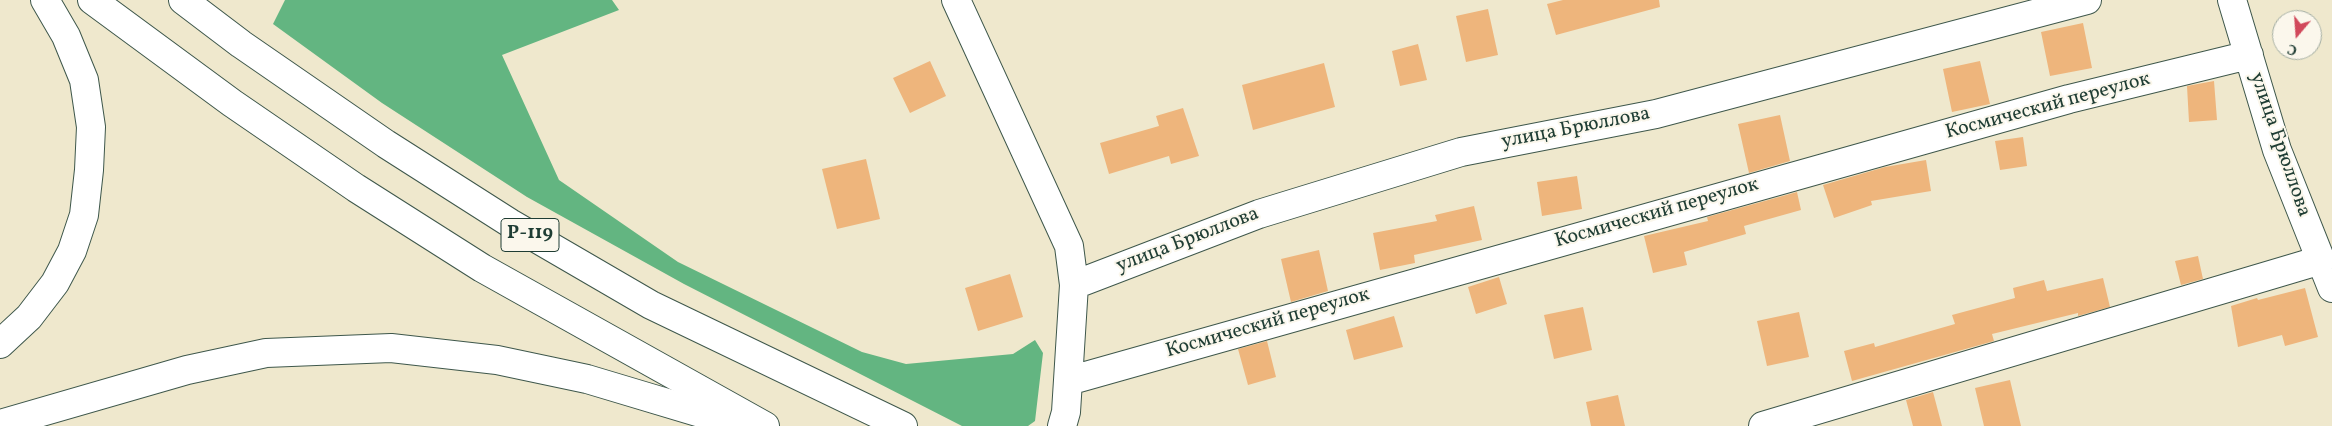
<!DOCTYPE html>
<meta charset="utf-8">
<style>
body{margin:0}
#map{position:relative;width:2332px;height:426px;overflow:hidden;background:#efe8cd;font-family:Vollkorn,serif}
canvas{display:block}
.north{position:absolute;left:2272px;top:10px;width:50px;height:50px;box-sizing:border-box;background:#fbf7ec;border:1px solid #a3ada2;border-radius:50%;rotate:198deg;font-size:14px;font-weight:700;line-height:20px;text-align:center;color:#1f3d34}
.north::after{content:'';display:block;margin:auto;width:18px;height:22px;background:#d1495b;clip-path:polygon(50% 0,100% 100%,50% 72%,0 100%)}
</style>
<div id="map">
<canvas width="2332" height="426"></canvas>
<div class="north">С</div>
</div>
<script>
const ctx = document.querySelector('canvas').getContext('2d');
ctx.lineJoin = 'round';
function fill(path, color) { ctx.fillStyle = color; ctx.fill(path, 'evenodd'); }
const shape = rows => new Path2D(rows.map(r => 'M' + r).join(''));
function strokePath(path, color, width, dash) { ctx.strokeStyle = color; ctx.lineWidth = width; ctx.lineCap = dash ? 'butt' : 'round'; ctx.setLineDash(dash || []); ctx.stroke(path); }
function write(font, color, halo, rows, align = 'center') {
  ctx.font = font + ' Vollkorn,serif'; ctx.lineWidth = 4; ctx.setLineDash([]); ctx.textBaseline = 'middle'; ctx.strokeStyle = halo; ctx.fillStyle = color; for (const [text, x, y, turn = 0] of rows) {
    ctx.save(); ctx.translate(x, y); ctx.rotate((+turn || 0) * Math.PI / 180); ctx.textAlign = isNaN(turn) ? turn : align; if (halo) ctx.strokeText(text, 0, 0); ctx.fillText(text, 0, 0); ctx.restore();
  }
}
fill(shape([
 [285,0,612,0,619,10,502,55,559,180,678,262,862,352,906,364,1013,354,1035,340,1043,353,1035,421,1028,426,962,426,684,284,527,197,382,103,273,24]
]), '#63b581');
fill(shape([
 [1563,0,1659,0,1660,7,1556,35,1547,4],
 [1488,9,1498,55,1466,62,1456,16],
 [2083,23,2092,68,2050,76,2041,32],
 [1418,44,1427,80,1400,86,1392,51],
 [930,61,946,96,910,113,893,78],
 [1980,61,1990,104,1952,112,1943,69],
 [1324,63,1335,107,1253,130,1242,85],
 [2214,81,2217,120,2189,122,2187,86],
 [1183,108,1199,156,1171,164,1169,156,1109,174,1100,143,1159,126,1156,116],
 [1780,115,1790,161,1749,173,1738,124],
 [2023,137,2027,166,2000,170,1995,141],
 [866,159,880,219,837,229,822,169],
 [1926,160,1931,191,1871,201,1872,205,1834,218,1823,185,1885,167],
 [1577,176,1582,209,1542,216,1537,182],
 [1797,192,1801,210,1744,226,1746,234,1684,252,1687,265,1653,273,1644,236,1708,221,1707,217],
 [1474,206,1482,240,1414,255,1415,263,1380,270,1373,233,1437,221,1435,215],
 [1319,250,1328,291,1291,302,1281,259],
 [2198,256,2203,279,2181,285,2175,261],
 [1010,274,1023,317,978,331,965,288],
 [1499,277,1507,304,1476,314,1468,287],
 [2103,278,2110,307,2078,316,2078,313,1992,334,1994,341,1852,381,1844,351,1874,343,1875,347,1955,324,1952,315,2015,298,2013,288,2044,280,2047,291],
 [2305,288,2318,337,2285,346,2282,335,2238,347,2231,306,2257,298,2258,300],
 [1583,307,1592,350,1554,359,1544,315],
 [1799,312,1809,357,1767,366,1757,321],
 [1394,316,1403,347,1354,360,1346,330],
 [1267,341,1276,377,1248,385,1238,349],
 [2010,380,2021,426,1984,426,1975,388],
 [1933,392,1942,426,1913,426,1906,400],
 [1618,395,1625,426,1591,426,1586,402]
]), '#eeb57c');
const minor = shape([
 [956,0,1069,246,1074,285,1066,412,1062,426],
 [2232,0,2277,150,2332,288],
 [1074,285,1259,214,1461,152,1656,114,2087,0],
 [1068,381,2069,99,2249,55],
 [1763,426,2321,260]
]);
const major = shape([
 [0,344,29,317,55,283,72,251,84,215,89,170,91,127,84,80,66,36,45,0],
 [0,424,187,370,266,353,391,348,497,360,587,379,744,426]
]);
const highway = shape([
 [92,0,232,103,356,188,482,268,765,426],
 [183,0,241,44,386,144,510,223,651,305,903,426]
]);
strokePath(minor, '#3e574b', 30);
strokePath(major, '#3e574b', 30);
strokePath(highway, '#3e574b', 30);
strokePath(minor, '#fff', 28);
strokePath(major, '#fff', 28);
strokePath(highway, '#fff', 28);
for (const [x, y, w] of [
 [530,235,58]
]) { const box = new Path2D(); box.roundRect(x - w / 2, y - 16.5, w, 33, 4); ctx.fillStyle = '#fbf7ec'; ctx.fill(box); strokePath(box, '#1f3d34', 1); }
write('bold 19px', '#1f3d34', null, [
 ["Р-119",530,235]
]);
write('20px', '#1f3d34', '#fbf7ec', [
 ["Космический переулок",2048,107,-15],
 ["улица Брюллова",1576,129,-11],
 ["улица Брюллова",2279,145,71],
 ["Космический переулок",1657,214,-16],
 ["улица Брюллова",1188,241,-21],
 ["Космический переулок",1268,324,-16]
]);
</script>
